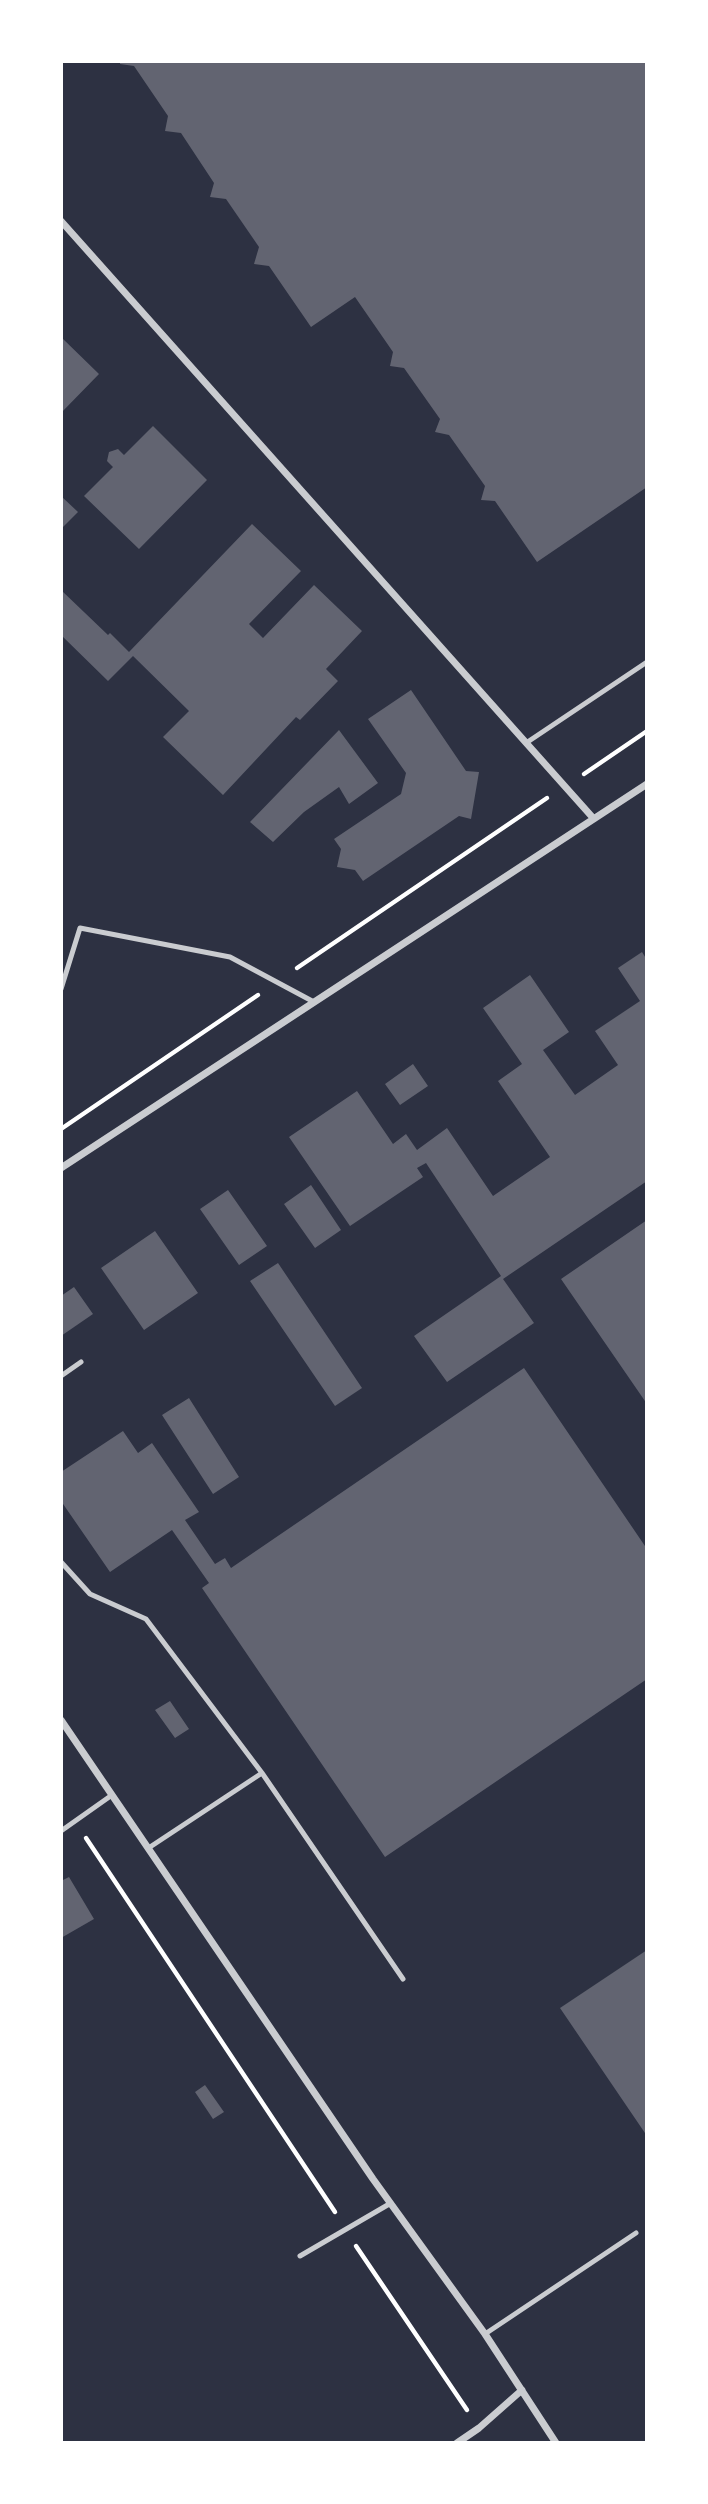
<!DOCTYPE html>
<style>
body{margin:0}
#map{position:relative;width:708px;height:2504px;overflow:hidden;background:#2d3142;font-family:"Varela Round",sans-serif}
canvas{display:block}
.frame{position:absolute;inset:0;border:63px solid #fff;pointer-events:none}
</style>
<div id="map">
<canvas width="708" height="2504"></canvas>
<div class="frame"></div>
</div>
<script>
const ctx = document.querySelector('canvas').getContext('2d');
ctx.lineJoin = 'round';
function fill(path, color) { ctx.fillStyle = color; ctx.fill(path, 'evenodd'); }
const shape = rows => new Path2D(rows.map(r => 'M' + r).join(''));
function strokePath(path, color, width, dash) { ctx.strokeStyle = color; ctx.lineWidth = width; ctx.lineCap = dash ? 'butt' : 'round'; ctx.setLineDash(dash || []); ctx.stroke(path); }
fill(shape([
 [120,61,647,61,647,487,537,562,495,501,481,500,485,486,449,435,435,432,440,419,404,368,390,366,393,352,355,297,311,327,269,266,254,264,259,247,226,199,210,197,214,183,181,133,165,131,168,116,134,66,120,64],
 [61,337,99,374,61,413],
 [153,426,207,480,139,549,84,496,113,467,107,461,109,452,118,449,124,455],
 [61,496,78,512,61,529],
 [252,524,301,571,249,624,263,638,314,585,362,631,326,669,338,681,300,720,296,717,223,795,163,737,189,711,133,656,108,681,61,635,61,590,108,635,110,633,129,652],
 [411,690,466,771,479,772,471,819,459,816,363,881,355,870,337,867,341,849,334,839,401,794,406,773,368,719],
 [339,730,378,783,349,804,339,787,304,812,273,842,250,822],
 [642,952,647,960,647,1181,503,1279,534,1323,447,1382,414,1336,501,1276,426,1163,417,1168,423,1177,350,1226,289,1137,357,1091,393,1144,406,1134,417,1150,447,1128,493,1196,550,1157,498,1081,522,1064,483,1008,530,975,569,1032,543,1050,575,1095,618,1065,595,1031,640,1001,618,968],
 [413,1064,428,1086,400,1105,385,1084],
 [311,1185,341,1230,315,1248,284,1204],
 [228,1190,267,1246,239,1265,200,1209],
 [647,1220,647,1404,561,1279],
 [155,1231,198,1293,144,1330,101,1268],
 [278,1263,362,1388,335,1406,250,1281],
 [74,1287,93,1314,61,1336,61,1296],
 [524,1368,647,1549,647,1679,385,1857,202,1588,209,1583,172,1530,110,1572,61,1501,61,1472,123,1431,138,1453,152,1443,199,1512,185,1520,215,1564,225,1558,231,1568],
 [189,1398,239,1477,213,1494,162,1415],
 [170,1701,189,1729,175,1738,155,1710],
 [69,1877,94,1919,61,1938,61,1881],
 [647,1950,647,2136,560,2008],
 [205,2085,224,2112,213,2119,195,2092]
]), '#626471');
strokePath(shape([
 [584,774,647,731],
 [297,968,547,798],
 [61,1129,258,995],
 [86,1838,335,2212],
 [356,2246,467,2410]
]), '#fff', 4.5);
strokePath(shape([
 [526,743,647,662],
 [61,989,80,928,230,957,314,1002],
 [61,1376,81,1362],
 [61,1562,90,1594,146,1619,262,1773],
 [61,1831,112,1795],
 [150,1847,262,1773,403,1979],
 [300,2256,391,2203],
 [485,2334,636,2233]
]), '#caccd0', 5);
strokePath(shape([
 [61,221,594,819],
 [61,1168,647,784],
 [61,1720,373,2179,485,2334,556,2443],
 [457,2443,479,2428,522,2390]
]), '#caccd0', 7);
</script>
